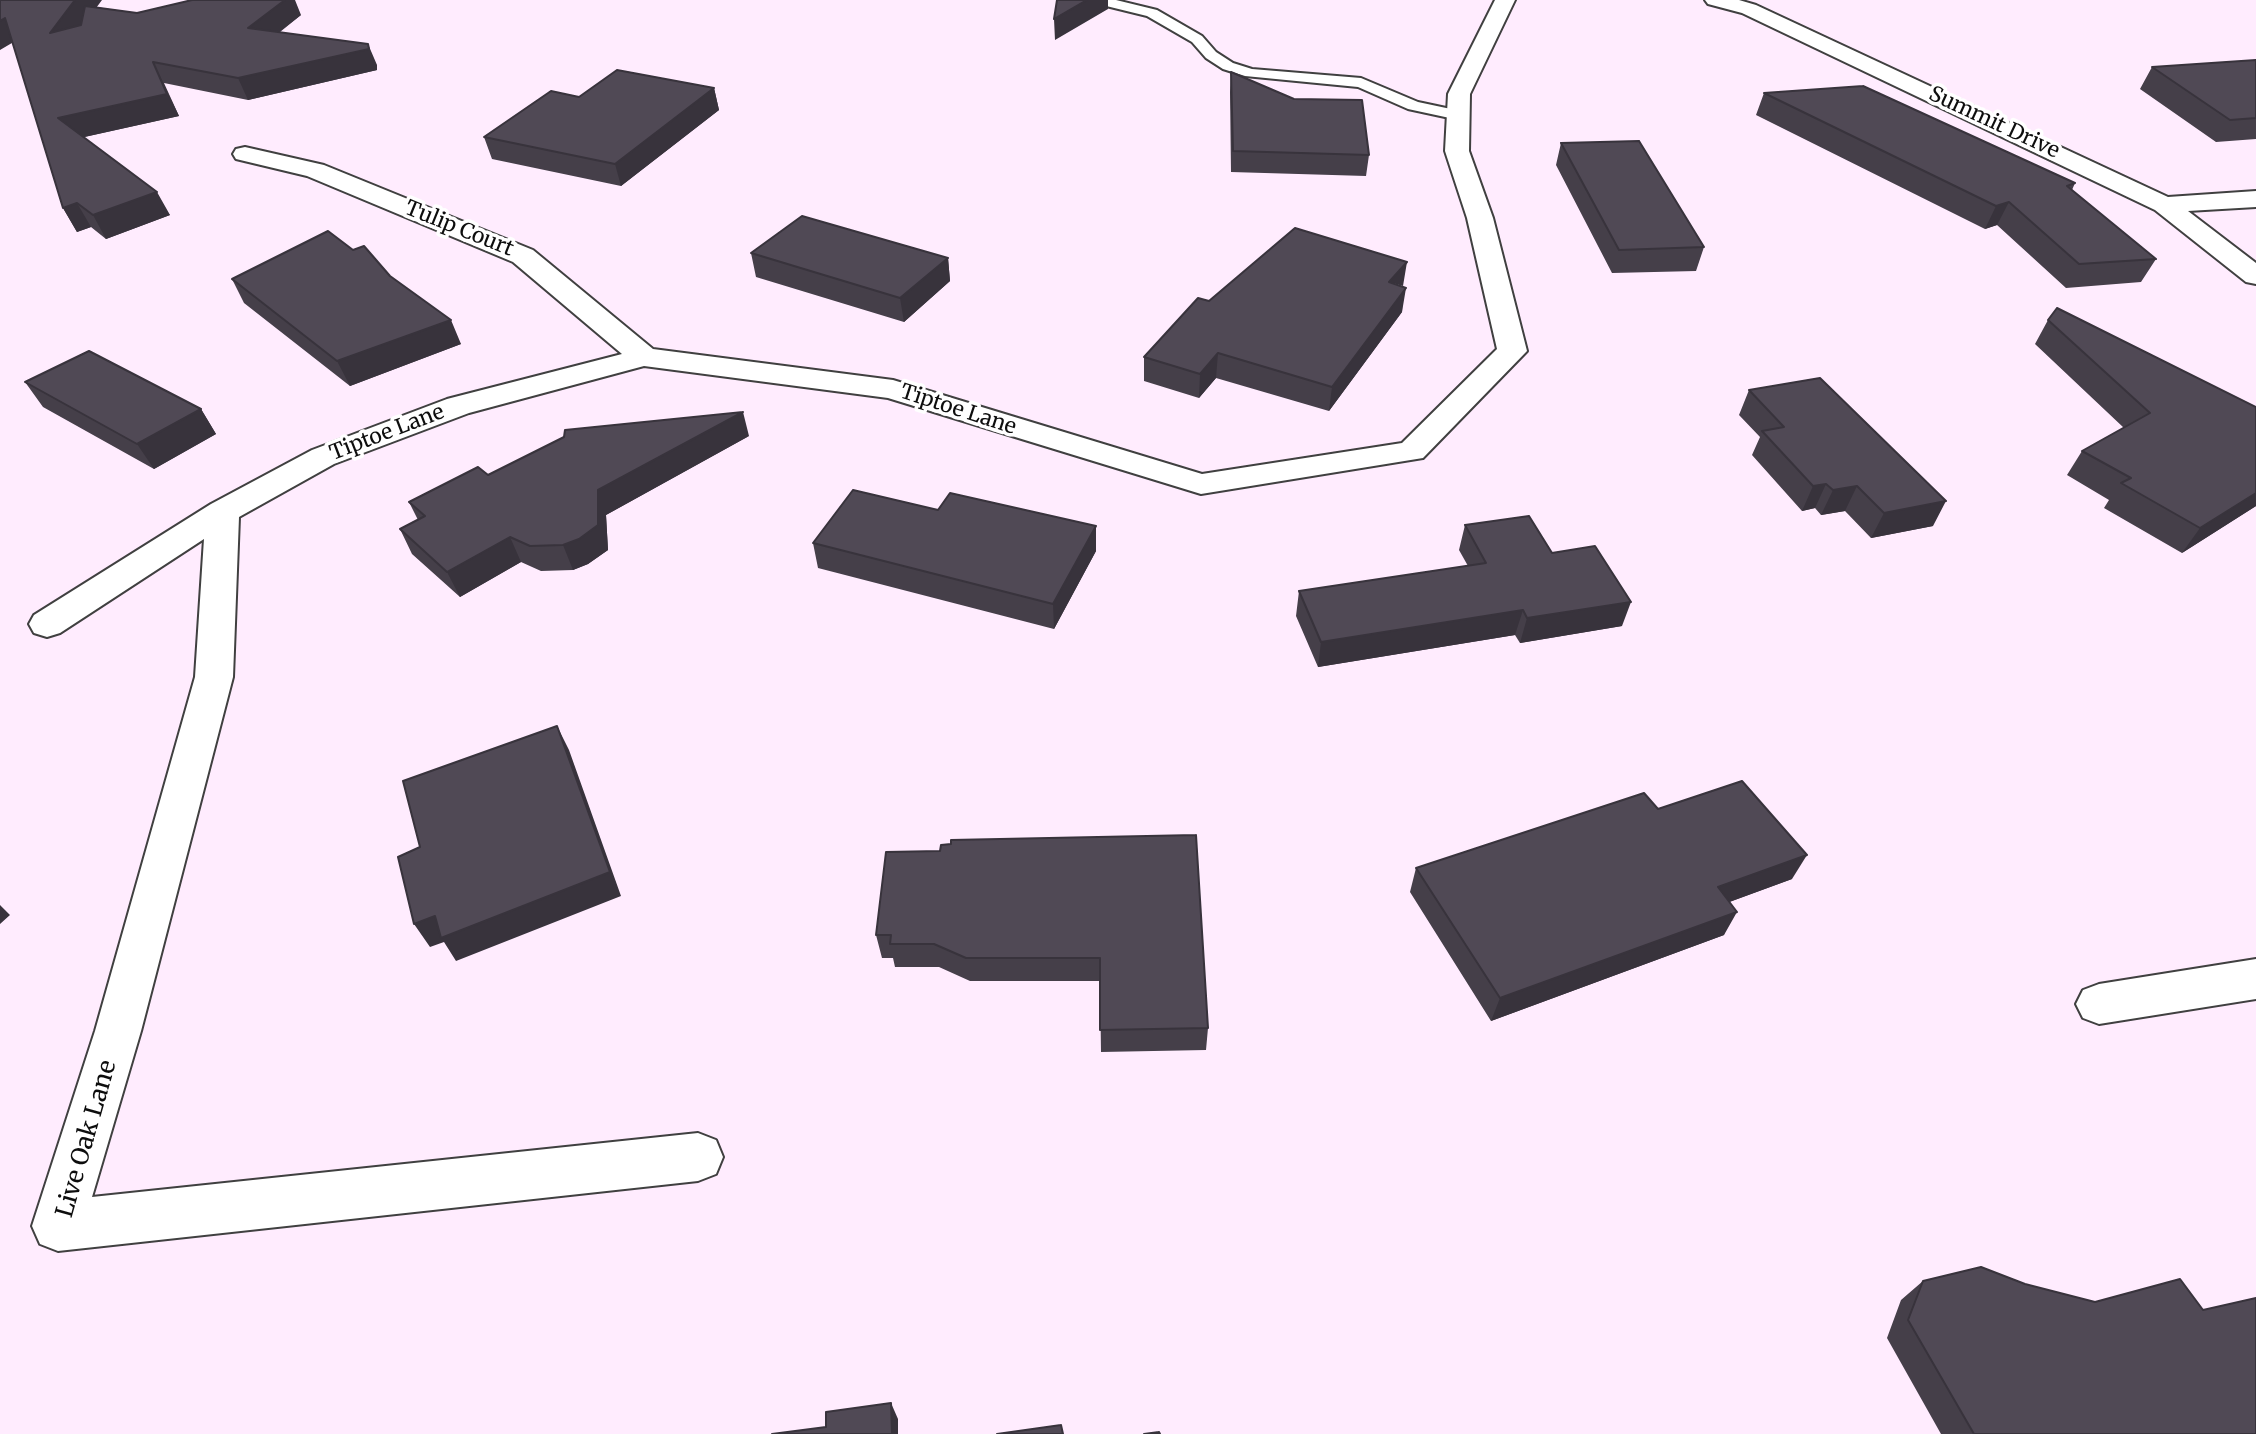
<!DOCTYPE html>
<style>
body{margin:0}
canvas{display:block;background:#ffecfe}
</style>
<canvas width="2256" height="1434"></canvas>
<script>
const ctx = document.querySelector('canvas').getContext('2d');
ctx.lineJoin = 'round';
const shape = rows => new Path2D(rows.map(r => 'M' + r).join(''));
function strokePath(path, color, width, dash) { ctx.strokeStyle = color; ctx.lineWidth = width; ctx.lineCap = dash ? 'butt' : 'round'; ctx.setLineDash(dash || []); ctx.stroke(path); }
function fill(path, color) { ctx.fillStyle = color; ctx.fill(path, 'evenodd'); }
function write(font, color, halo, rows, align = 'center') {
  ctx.font = font + ' Merriweather,serif'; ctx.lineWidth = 7; ctx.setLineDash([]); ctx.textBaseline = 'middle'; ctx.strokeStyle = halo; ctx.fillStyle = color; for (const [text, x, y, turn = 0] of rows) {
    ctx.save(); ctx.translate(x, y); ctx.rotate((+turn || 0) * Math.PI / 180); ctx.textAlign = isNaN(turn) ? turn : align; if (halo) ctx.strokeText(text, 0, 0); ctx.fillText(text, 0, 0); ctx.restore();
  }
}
const service = shape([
 [1092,0,1116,0,1157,10,1202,36,1216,52,1233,63,1252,69,1361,78,1418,102,1465,112,1467,115,1459,120,1408,109,1358,87,1245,76,1223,69,1206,58,1192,42,1147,16,1094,3,1092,0]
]);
const minor = shape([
 [1495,0,1515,0,1470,94,1469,151,1493,218,1527,351,1423,458,1201,494,888,398,644,366,469,413,334,464,239,517,233,677,141,1031,92,1197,698,1133,716,1140,723,1157,716,1174,698,1181,58,1251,40,1244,32,1226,95,1031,195,677,204,539,60,633,47,637,34,633,29,624,34,615,211,504,312,450,447,399,622,354,513,262,307,176,236,159,233,154,236,149,245,147,324,165,533,250,653,349,893,380,1202,474,1402,443,1497,349,1467,218,1445,151,1448,94,1495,0],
 [1705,0,1739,0,1756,5,2168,197,2256,191,2256,207,2188,211,2256,263,2256,284,2246,282,2155,210,1742,13,1708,4,1705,0],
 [2256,959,2256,999,2099,1024,2083,1018,2076,1004,2083,990,2099,984,2256,959]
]);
strokePath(service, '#404040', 4);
strokePath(minor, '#404040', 4);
fill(service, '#fff');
fill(minor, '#fff');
fill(shape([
 [0,0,96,7,137,13,301,15,280,32,377,65,377,70,248,100,164,83,179,116,84,137,170,215,106,239,91,227,77,232,63,208],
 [2256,60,2256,139,2216,142,2140,89,2152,67],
 [1231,72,1369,155,1366,176,1231,172,1230,92],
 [714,88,719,110,621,186,492,159,484,137,579,97],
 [1764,93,2075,183,2072,190,2156,259,2141,282,2066,288,1997,225,1985,229,1756,115],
 [1561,143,1704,247,1696,271,1612,273,1556,165],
 [751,253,948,258,950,281,904,322,756,277],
 [390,276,461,344,350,386,244,303,232,279],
 [1403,286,1402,312,1329,411,1216,378,1199,398,1144,381,1144,357],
 [2048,320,2256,506,2182,553,2104,508,2109,500,2067,475,2082,451,2124,428,2035,344],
 [25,382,201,409,216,434,154,469,43,407],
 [1749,390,1933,526,1871,538,1845,511,1821,515,1815,508,1802,511,1752,455,1760,437,1739,415],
 [749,436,606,515,608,550,588,564,573,570,541,571,521,562,460,597,412,554,400,529,418,520,409,502],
 [938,510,1096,526,1096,551,1054,629,818,568,813,543],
 [1465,525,1552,553,1622,626,1520,643,1515,635,1318,667,1296,616,1299,591,1468,566,1459,550],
 [1658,809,1792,879,1729,902,1724,935,1491,1021,1410,892,1416,868],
 [940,851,1208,1028,1206,1050,1101,1052,1100,981,970,981,939,967,895,967,893,958,882,958,876,935],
 [1923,1281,2025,1284,2095,1302,2203,1310,2256,1434,1941,1434,1887,1338,1901,1300]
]), '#453f49');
fill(shape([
 [75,0,102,0,62,54,50,33],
 [285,0,295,0,301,15,257,49,248,28],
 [1087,0,1108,0,1108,9,1055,40,1054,19],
 [5,18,17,40,0,50,0,21],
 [368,44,377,65,377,70,248,100,238,78],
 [153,62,179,116,71,140,58,118],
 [714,88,719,110,621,186,615,164],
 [157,192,170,215,106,239,93,215],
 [2009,202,1997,225,1985,229,1996,206],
 [77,203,91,227,77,232,63,208],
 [948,258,950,281,904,322,900,298],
 [1407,262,1403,286,1389,282],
 [1406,288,1402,312,1329,411,1332,387],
 [451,320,461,344,350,386,337,361],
 [1218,353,1216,378,1199,398,1200,374],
 [201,409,216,434,154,469,137,444],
 [743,412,749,436,606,515,608,550,588,564,573,570,563,545,598,490],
 [1826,484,1815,508,1802,511,1813,486],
 [1857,486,1845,511,1821,515,1833,490],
 [2256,493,2256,506,2182,553,2200,528],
 [1946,501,1933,526,1871,538,1884,513],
 [1096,526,1096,551,1054,629,1053,604],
 [510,537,521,562,460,597,447,572],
 [1631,602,1622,626,1520,643,1527,618],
 [1523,610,1515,635,1318,667,1321,642],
 [557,726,569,750,621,896,456,961,444,942,430,947,414,924],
 [1807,855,1792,879,1705,911,1718,887],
 [0,905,10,915,0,924],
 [1737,912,1724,935,1491,1021,1500,998],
 [891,1403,898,1419,898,1434,892,1434]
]), '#38333c');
const building = shape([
 [0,0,75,0,50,33,81,25,85,6,137,13,192,0,285,0,248,28,368,44,369,49,238,78,153,62,167,94,58,118,157,192,93,215,77,203,63,208,5,18,0,21,0,0],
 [1057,0,1087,0,1054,19,1057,0],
 [2256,60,2256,118,2230,120,2152,67,2256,60],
 [617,70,714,88,615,164,484,137,551,91,579,97,617,70],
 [1231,72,1294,99,1362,100,1369,155,1233,151,1231,72],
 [1863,86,2075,183,2067,186,2156,259,2079,264,2009,202,1996,206,1764,93,1863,86],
 [1639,141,1704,247,1619,250,1561,143,1639,141],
 [802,216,948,258,900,298,751,253,802,216],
 [1295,228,1407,262,1389,282,1406,288,1332,387,1218,353,1200,374,1144,357,1198,298,1209,301,1295,228],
 [328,231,353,250,364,246,390,276,451,320,337,361,232,279,328,231],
 [2057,308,2256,407,2256,493,2200,528,2121,483,2131,478,2082,451,2150,413,2048,320,2057,308],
 [89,351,201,409,137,444,25,382,89,351],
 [1820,378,1946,501,1884,513,1857,486,1833,490,1826,484,1813,486,1762,431,1784,427,1749,390,1820,378],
 [743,412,598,490,598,525,579,539,563,545,530,546,510,537,447,572,400,529,425,516,409,502,478,467,488,475,564,437,565,430,743,412],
 [853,490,938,510,950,493,1096,526,1053,604,813,543,853,490],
 [1529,516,1552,553,1595,546,1631,602,1527,618,1523,610,1321,642,1299,591,1486,563,1465,525,1529,516],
 [557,726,610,872,441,938,435,916,414,924,398,857,420,847,403,781,557,726],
 [1742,781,1807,855,1718,887,1737,912,1500,998,1416,868,1644,793,1658,809,1742,781],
 [1196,835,1208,1028,1100,1030,1100,958,966,958,934,944,890,944,891,935,876,935,886,852,940,851,941,845,951,844,951,840,1196,835],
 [1981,1267,2025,1284,2095,1302,2180,1279,2203,1310,2256,1298,2256,1434,1974,1434,1908,1320,1923,1281,1981,1267],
 [891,1403,892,1434,772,1434,826,1427,826,1412,891,1403],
 [1061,1425,1063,1434,997,1434,1061,1425],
 [1159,1432,1160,1434,1144,1434,1159,1432]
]);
fill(building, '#504955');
strokePath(building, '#38333c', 2);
write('21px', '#0d0d0d', '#fff', [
 ["Summit Drive",1994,123,25],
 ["Tulip Court",459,229,22],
 ["Tiptoe Lane",958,410,18],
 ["Tiptoe Lane",387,433,-21]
]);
write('24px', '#0d0d0d', '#fff', [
 ["Live Oak Lane",87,1139,-74]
]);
</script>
